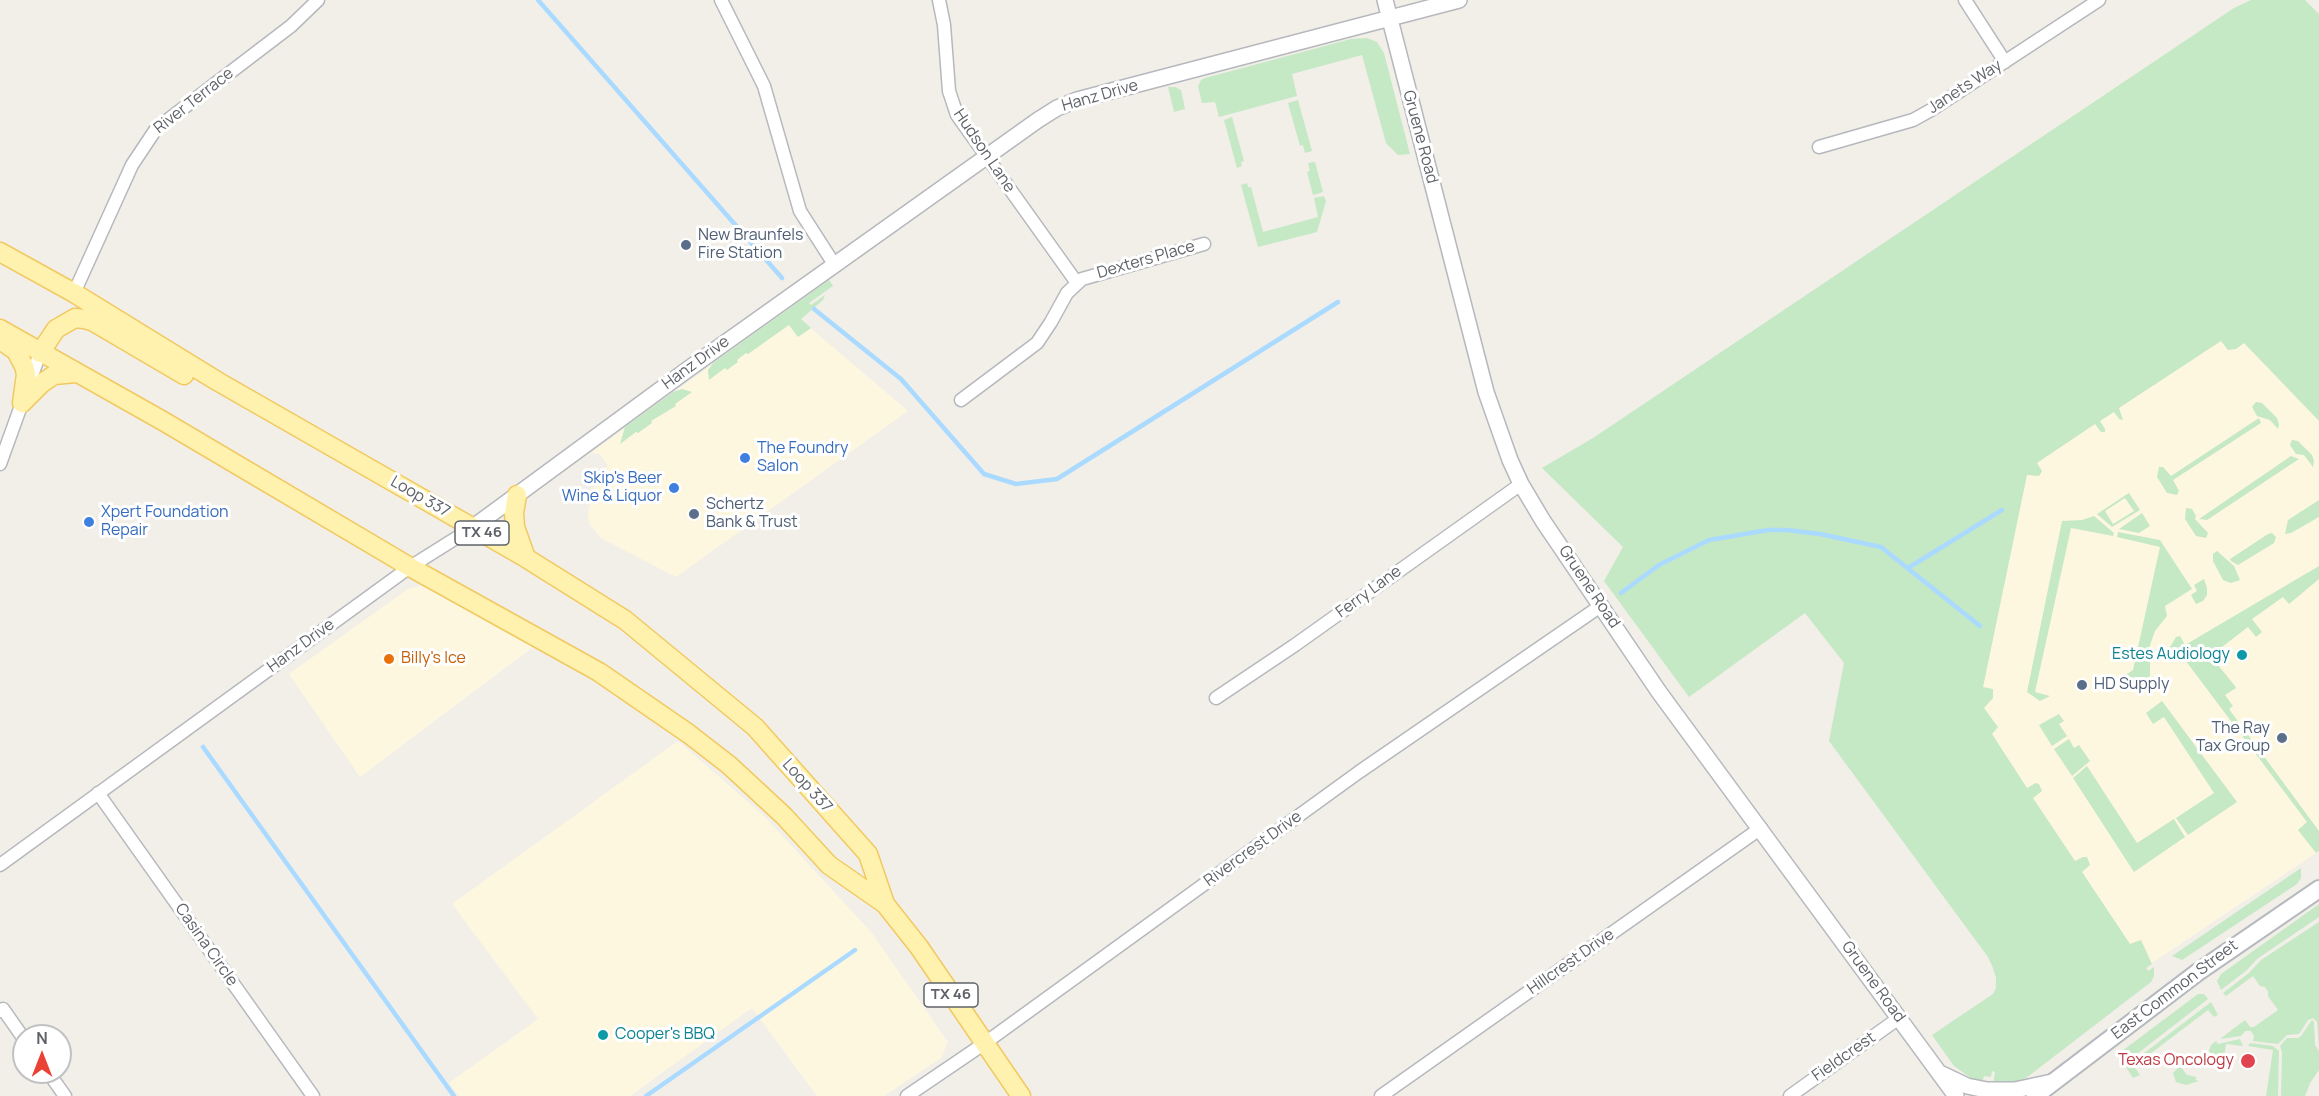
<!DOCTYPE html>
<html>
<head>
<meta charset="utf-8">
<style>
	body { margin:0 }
	#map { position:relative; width:2319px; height:1096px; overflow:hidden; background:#f1efe8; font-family:Manrope,sans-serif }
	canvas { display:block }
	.north { position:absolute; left:12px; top:1024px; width:60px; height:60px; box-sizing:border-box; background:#fff; border:2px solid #bfc1c3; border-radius:50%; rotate:0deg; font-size:16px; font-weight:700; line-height:24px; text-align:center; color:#5f6368 }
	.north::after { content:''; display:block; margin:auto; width:21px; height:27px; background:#ea4335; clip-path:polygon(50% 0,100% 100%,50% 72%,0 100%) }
</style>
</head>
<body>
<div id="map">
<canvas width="2319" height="1096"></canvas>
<div class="north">N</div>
</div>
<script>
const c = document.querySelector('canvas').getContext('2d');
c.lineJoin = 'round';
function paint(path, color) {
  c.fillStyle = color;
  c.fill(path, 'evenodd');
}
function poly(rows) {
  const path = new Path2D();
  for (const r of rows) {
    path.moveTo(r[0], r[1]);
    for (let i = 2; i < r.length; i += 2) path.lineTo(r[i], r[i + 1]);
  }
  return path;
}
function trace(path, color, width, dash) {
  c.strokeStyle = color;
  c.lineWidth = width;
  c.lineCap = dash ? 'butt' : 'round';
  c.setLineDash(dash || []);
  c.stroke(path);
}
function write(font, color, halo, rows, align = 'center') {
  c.font = font + ' Manrope,sans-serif';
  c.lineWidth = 6;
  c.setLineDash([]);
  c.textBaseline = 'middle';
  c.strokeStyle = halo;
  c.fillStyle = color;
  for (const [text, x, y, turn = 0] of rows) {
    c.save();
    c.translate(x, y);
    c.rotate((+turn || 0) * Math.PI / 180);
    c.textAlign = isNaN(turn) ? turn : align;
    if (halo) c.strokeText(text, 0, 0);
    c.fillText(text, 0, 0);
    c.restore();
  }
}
paint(poly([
	[788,309,908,411,676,577,601,538,590,525,588,514,595,480,608,465,600,454,592,453,584,458],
	[2235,323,2319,410,2319,851,2140,971,1976,721,2030,459],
	[424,585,533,647,360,777,289,674,408,589],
	[678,741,764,816,871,932,948,1042,941,1058,884,1096,817,1096,752,1008,630,1096,459,1096,449,1083,538,1019,452,904]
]), '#fef7e0');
paint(poly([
	[2251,0,2305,0,2319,14,2319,421,2244,343,2236,349,2228,350,2221,341,2119,408,2123,420,2119,419,2114,412,2100,421,2105,429,2105,432,2101,432,2095,424,2037,463,2042,471,2039,476,2027,475,1983,687,1993,689,1993,698,1984,708,1998,727,1992,734,2027,788,2036,783,2039,784,2042,791,2033,798,2075,861,2083,857,2087,857,2090,865,2082,872,2130,944,2141,940,2152,964,2146,968,2148,971,2154,967,2154,976,2151,982,2026,1078,2017,1083,1993,1085,1995,1072,1992,1071,1991,1077,1984,1076,1982,1083,1971,1078,1954,1066,1932,1035,1993,994,1996,988,1996,978,1993,968,1988,957,1829,741,1844,663,1805,613,1689,697,1604,581,1623,547,1542,468,1593,438,2234,8],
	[1367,38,1377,42,1384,53,1410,154,1398,155,1386,143,1362,55,1292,74,1297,96,1219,117,1215,102,1202,103,1198,86,1201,80,1205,78,1351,39],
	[1168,87,1175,87,1181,90,1185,109,1174,112],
	[1298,100,1312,151,1305,153,1303,145,1300,146,1288,103],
	[1232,117,1244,161,1241,162,1242,166,1237,168,1224,120],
	[1315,162,1323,192,1313,195,1307,172,1310,171,1308,163],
	[1247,183,1248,187,1251,187,1263,232,1318,217,1314,198,1324,196,1326,201,1317,232,1258,247,1241,185],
	[829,280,833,286,809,303,811,305,825,295,823,300,801,319,811,328,798,337,789,325,748,354,746,353,737,360,738,362,727,370,725,368,709,380,708,370,713,363],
	[682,389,692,392,675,404,676,406,651,421,652,423,638,433,636,432,620,444,625,427,673,392],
	[2256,402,2262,403,2277,418,2279,424,2278,429,2270,420,2257,416,2252,407],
	[2259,418,2261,423,2173,480,2179,491,2177,495,2167,493,2157,477,2159,467,2163,467,2171,476],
	[2292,440,2298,441,2312,455,2314,461,2313,467,2304,455,2296,454,2290,445],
	[2291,456,2299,459,2207,520,2199,519],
	[2129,493,2140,510,2112,527,2097,514],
	[2125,498,2134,511,2113,524,2105,511],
	[2319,500,2319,517,2291,533,2285,534,2288,520],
	[2186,508,2192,509,2196,516,2195,519,2208,533,2206,538,2196,536,2185,519],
	[2142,513,2150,526,2139,533,2119,529],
	[2094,516,2114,533,2113,536,2071,528,2035,692,2050,696,2040,701,2027,692,2062,521,2082,520],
	[2118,532,2160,540,2192,589,2165,606,2167,616,2155,631,2150,645,2150,676,2140,686,2137,683,2130,688,2123,677,2133,670,2160,547,2117,537],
	[2272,533,2276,537,2274,543,2238,565,2231,561,2230,559,2268,534],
	[2217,551,2234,566,2240,580,2231,583,2223,580,2213,561,2213,554],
	[2319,566,2319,579,2289,604,2283,597,2252,619,2262,632,2256,637,2248,627,2214,653,2217,656,2213,659,2235,686,2236,688,2225,695,2233,706,2229,709,2319,831,2319,851,2316,853,2298,830,2307,822,2182,656,2173,662,2169,653,2170,647,2176,637,2180,636,2185,645],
	[2204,579,2207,588,2207,595,2203,601,2196,604,2191,595,2197,591,2194,585],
	[2162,701,2237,802,2188,835,2176,818,2214,793,2164,717,2153,724,2146,713],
	[2059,714,2064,721,2059,724,2067,736,2052,746,2039,725],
	[2069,739,2074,748,2079,745,2090,761,2072,776,2054,749],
	[2087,766,2137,843,2174,819,2185,837,2134,872,2073,778],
	[2301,868,2301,878,2297,884,2182,960,2172,956],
	[2319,904,2319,917,2257,959,2247,970,2221,990,2217,981,2221,974],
	[2319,922,2319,1047,2317,1022,2313,1018,2308,1020,2299,1034,2287,1035,2278,1044,2253,1041,2254,1036,2251,1031,2245,1031,2241,1036,2220,1039,2245,1020,2250,1027,2254,1027,2278,1010,2268,996,2268,992,2265,987,2260,986,2253,976,2226,996,2223,993,2249,973,2261,960],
	[2198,994,2204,994,2208,999,2124,1064,2120,1059,2122,1051],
	[2211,1002,2218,1015,2214,1017,2208,1010,2134,1066,2140,1075,2133,1078,2126,1067],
	[2312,1020,2314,1022,2315,1045,2319,1051,2319,1070,2310,1083,2305,1096,2281,1096,2282,1052,2280,1046,2287,1038,2298,1038,2301,1036],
	[2240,1039,2243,1046,2226,1044,2222,1072,2216,1071,2214,1058,2209,1051,2211,1045,2216,1041,2218,1044],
	[2250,1043,2273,1046,2279,1051,2278,1096,2266,1096,2273,1050,2248,1046],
	[2180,1066,2187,1075,2196,1077,2196,1080,2199,1081,2186,1085,2176,1082,2173,1073]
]), '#c5e8c5');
trace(poly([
	[538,0,782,278],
	[814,309,901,379,984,474,1016,484,1057,479,1338,302],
	[1908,568,2002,510],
	[1621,593,1659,565,1709,540,1768,530,1787,530,1820,534,1881,547,1980,626],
	[203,747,454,1096],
	[646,1096,855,950]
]), '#aadaff', 4.5);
const minor = poly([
	[721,0,764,86,800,211,834,264],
	[939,0,944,25,949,91,957,115,1077,283],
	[1965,0,2005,62],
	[1819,147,1913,120,1931,110,2099,0],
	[74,293,132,165,156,129,291,26,318,0],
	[961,400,1037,343,1051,322,1067,293,1082,279,1204,244],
	[0,464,40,353],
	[1216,698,1295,645,1521,484],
	[98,793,313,1096],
	[0,865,410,567,472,528],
	[0,1011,3,1009,24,1039],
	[48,1072,65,1096],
	[907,1096,985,1043,1359,772,1602,605],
	[1381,1096,1761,828],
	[1790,1096,1899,1018]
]);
const tertiary = poly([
	[1385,0,1486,392,1510,460,1521,484,1543,521,1659,692,1956,1096],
	[472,528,687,370,1038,120,1057,108,1077,100,1459,0],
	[1942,1074,1967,1086,1987,1090,2015,1090,2052,1082]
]);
const secondary = poly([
	[2035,1096,2198,972,2319,889]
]);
const primary = poly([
	[0,252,74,293,217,381,526,558,625,620,755,727,868,854,885,904],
	[0,329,163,421,410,567,599,672,689,734,729,765,784,816,829,865,885,904,919,947,1021,1096],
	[2,341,16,351,24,366,26,374,22,403],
	[40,353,56,329,75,318,84,319,92,321,184,375],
	[22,403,42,383,54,375,76,373],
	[517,495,514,513,515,527,526,558]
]);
trace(minor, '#b5b8bc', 15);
trace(tertiary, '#b5b8bc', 18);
trace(secondary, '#b6babf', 20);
trace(primary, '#f2c960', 21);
trace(minor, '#fff', 12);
trace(tertiary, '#fff', 15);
trace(secondary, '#fff', 16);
trace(primary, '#fff2af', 18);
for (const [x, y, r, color] of [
	[686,245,6,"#5c6f8a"],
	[745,458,6,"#3f7fe0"],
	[674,488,6,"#3f7fe0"],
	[694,514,6,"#5c6f8a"],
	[89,522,6,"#3f7fe0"],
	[2242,655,6,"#0f9aa8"],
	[389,659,6,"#e8710a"],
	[2082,685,6,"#5c6f8a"],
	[2282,738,6,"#5c6f8a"],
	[603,1035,6,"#0f9aa8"],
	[2248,1061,8,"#e0444e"]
]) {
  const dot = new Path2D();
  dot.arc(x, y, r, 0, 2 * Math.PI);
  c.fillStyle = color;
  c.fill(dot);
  trace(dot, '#fff', 2);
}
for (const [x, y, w] of [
	[482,533,54],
	[951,995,54]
]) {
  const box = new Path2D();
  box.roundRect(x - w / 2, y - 12, w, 24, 4.5);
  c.fillStyle = '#fff';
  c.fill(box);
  trace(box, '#5f6368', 1.5);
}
write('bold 15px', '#5f6368', null, [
	["TX 46",482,533],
	["TX 46",951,995]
]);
write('16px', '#5f6368', '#fff', [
	["Janets Way",1965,87,-33],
	["Hanz Drive",1100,96,-16],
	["River Terrace",194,101,-38],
	["Gruene Road",1420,137,75],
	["Hudson Lane",984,151,56],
	["Dexters Place",1146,260,-16],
	["Hanz Drive",696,363,-36],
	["Loop 337",420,497,30],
	["Gruene Road",1589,587,56],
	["Ferry Lane",1369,592,-36],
	["Hanz Drive",301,646,-36],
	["Loop 337",807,786,48],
	["Rivercrest Drive",1253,849,-36],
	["Casina Circle",206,945,55],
	["Hillcrest Drive",1571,962,-35],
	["Gruene Road",1873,982,54],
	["East Common Street",2175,990,-37],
	["Fieldcrest",1844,1057,-35]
]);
write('16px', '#4e5e75', '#fff', [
	["New Braunfels",698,236],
	["Fire Station",698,254],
	["Schertz",706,505],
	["Bank & Trust",706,523],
	["HD Supply",2094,685],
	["The Ray",2270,729,"right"],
	["Tax Group",2270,747,"right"]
], 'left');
write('16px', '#366cbe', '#fff', [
	["The Foundry",757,449],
	["Salon",757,467],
	["Skip's Beer",662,479,"right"],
	["Wine & Liquor",662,497,"right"],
	["Xpert Foundation",101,513],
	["Repair",101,531]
], 'left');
write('16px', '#0d838f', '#fff', [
	["Estes Audiology",2230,655],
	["Cooper's BBQ",615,1035,"left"]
], 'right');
write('16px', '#c56008', '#fff', [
	["Billy's Ice",401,659]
], 'left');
write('16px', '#be3a42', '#fff', [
	["Texas Oncology",2234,1061]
], 'right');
</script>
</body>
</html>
